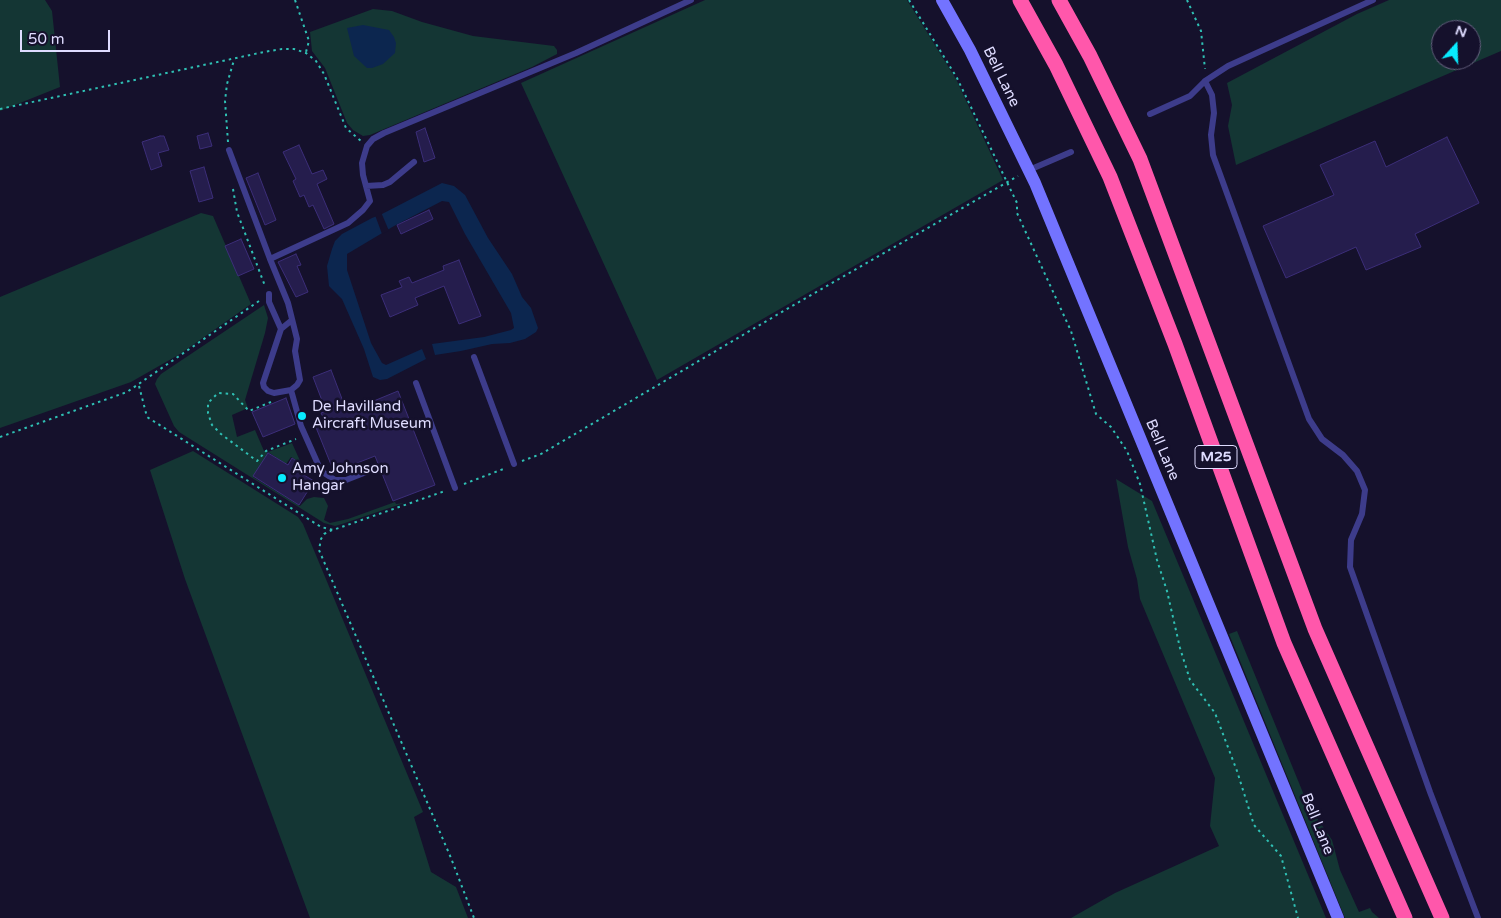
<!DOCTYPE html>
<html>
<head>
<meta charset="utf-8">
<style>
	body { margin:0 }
	#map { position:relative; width:1501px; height:918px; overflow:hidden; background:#15112c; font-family:"Varela Round",sans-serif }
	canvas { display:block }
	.north { position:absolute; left:1431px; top:20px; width:50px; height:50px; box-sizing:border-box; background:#15112c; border:1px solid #666280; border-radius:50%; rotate:20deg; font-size:14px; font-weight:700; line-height:20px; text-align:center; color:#dfdcff }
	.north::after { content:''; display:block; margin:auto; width:18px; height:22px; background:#08ebff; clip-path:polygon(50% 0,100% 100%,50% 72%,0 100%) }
	.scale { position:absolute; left:20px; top:30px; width:90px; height:22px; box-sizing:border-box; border:2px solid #dfdcff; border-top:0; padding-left:6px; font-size:15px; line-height:18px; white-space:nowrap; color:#dfdcff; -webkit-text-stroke:4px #15112c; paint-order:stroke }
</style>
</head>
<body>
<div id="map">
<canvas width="1501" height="918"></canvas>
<div class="north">N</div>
<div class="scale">50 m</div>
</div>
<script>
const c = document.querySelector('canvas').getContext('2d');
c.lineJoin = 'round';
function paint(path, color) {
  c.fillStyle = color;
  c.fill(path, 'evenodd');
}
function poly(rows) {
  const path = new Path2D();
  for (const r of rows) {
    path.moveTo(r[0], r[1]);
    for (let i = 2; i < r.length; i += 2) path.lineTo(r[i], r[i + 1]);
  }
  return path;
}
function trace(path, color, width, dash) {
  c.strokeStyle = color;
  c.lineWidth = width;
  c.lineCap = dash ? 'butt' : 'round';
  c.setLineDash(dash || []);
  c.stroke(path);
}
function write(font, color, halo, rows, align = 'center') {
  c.font = font + ' "Varela Round",sans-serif';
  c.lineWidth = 5;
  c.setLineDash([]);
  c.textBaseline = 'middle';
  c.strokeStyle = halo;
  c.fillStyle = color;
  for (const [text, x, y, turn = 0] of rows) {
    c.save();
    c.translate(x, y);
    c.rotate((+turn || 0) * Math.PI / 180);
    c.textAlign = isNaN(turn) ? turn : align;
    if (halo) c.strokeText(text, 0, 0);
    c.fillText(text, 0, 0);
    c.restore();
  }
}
paint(poly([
	[0,0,45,0,52,11,60,87,0,111],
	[705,0,907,0,956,79,1003,180,657,380,521,83],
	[1389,0,1501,0,1501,51,1236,165,1228,126,1232,105,1227,83,1357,14],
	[1441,30,1471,30,1471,60,1441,60],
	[373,9,392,11,422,22,473,36,554,46,557,50,557,54,532,67,370,135,363,136,353,130,347,123,325,68,312,51,310,32],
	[201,213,213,216,251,304,180,354,131,382,0,428,0,297],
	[264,305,268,318,265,333,245,400,248,408,232,415,237,437,255,430,264,451,268,453,253,477,300,506,307,499,314,497,324,498,328,506,324,520,330,523,348,519,395,502,396,504,404,503,342,524,335,526,324,523,179,432,174,426,155,384,157,379,161,374],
	[292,443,301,463,291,457,286,464,268,452],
	[193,451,298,517,303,524,423,812,414,817,431,872,456,887,468,918,310,918,185,579,150,470],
	[1116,479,1152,501,1326,918,1071,918,1115,893,1219,846,1210,826,1215,778,1140,599,1137,579,1128,547],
	[1237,631,1308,805,1332,840,1340,870,1359,912,1370,908,1372,912,1379,918,1345,918,1229,634]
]), '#143634');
paint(poly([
	[363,25,389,30,394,37,396,43,395,53,383,64,372,68,367,68,354,56,347,28],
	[442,183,454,186,465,195,488,238,512,274,522,297,531,308,538,328,536,332,525,339,510,343,492,344,461,351,435,355,432,344,484,337,511,330,514,328,511,313,465,234,449,202,442,201,394,226,347,254,347,270,371,343,382,363,386,365,422,349,426,359,387,379,380,380,373,377,364,349,342,299,329,286,327,266,332,249,335,241,342,234,372,218,382,214]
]), '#0c264f');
paint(poly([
	[381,212,389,231,382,234,375,215]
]), '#15112c');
const building = poly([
	[425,128,435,158,424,162,416,132,425,128],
	[208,133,212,146,200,149,197,136,208,133],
	[160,136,164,136,169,150,158,153,162,166,151,170,142,142,160,136],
	[1447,137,1479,203,1415,234,1421,247,1366,270,1356,247,1286,278,1263,226,1334,195,1320,165,1375,141,1386,167,1447,137],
	[299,145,312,174,323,170,327,179,317,184,334,224,324,229,313,205,309,207,304,195,300,197,293,181,296,179,283,152,299,145],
	[204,167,213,198,199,202,190,171,204,167],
	[258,173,276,220,265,225,246,178,258,173],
	[429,210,433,219,401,234,397,225,429,210],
	[241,239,254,269,238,276,225,246,241,239],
	[296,254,301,265,297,266,308,292,296,297,278,262,296,254],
	[459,260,481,316,459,324,444,286,415,298,418,305,390,317,381,295,402,287,399,281,409,277,412,283,444,270,443,266,459,260],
	[331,370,347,412,398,391,435,485,393,501,375,456,334,472,315,425,325,421,321,413,326,411,313,377,331,370],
	[286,398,295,424,263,437,252,412,286,398],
	[268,453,288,465,292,458,301,464,297,471,314,481,299,505,253,476,268,453]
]);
paint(building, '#251d4d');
trace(building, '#3c2e79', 1);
trace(poly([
	[295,0,309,41,306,52],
	[909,0,957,78,1017,203,1017,213,1071,331,1096,414,1111,427,1127,451,1140,484,1157,560,1167,591,1180,648,1190,680,1215,713,1237,771,1254,825,1281,856,1298,918],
	[1187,0,1201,31,1205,69],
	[0,109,264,52,282,49,294,49,306,53,316,61,324,74,346,128,361,141],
	[228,142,225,101,227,84,234,60],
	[233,189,237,212,265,286],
	[139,386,147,417,321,527,333,530,445,491],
	[271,402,249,411,233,394,218,393,208,403,208,413,212,425,221,434,257,461,266,451,296,439],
	[0,437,127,392,259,301],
	[522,461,541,454,792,306,1018,176],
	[464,484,506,468],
	[332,530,324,534,321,539,319,550,451,858,474,918]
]), '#2fc0b4', 2, [2.5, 4]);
trace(poly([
	[1205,81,1212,95,1214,113,1211,135,1213,155,1309,419,1322,439,1343,455,1357,471,1365,490,1362,514,1351,540,1350,567,1430,792,1478,918],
	[1150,114,1190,96,1205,81,1228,66,1373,0],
	[229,150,270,259],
	[1029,170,1071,152],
	[366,186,383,185,390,182,414,162],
	[269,294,269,302,281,329],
	[292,320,281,329,263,383,264,387,268,391,274,393,291,390,297,385,300,380,295,351,297,339,288,303,270,259,348,223,363,210,370,201,363,175,362,163,367,146,373,139,384,133,576,53,691,0],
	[474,357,514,464],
	[416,383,455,488],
	[291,390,301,426,321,471,335,480,346,480,374,469]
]), '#3d3c8b', 6);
trace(poly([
	[942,0,970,50,1035,183,1338,918]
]), '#7373ff', 12);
trace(poly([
	[1020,0,1056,65,1110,177,1175,344,1284,643,1405,918],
	[1059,0,1090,56,1140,159,1315,629,1442,918]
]), '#ff57ab', 15);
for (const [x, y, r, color] of [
	[302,416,5,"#08ebff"],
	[282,478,5,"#08ebff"]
]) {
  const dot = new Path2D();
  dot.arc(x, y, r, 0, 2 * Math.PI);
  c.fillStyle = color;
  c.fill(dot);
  trace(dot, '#15112c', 2);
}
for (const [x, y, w] of [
	[1216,457,42]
]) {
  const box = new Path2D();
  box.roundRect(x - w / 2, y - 11.5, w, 23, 4);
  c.fillStyle = '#15112c';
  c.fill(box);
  trace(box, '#dfdcff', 1);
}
write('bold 14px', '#dfdcff', null, [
	["M25",1216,457]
]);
write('15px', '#dfdcff', '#15112c', [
	["Bell Lane",1001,77,64],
	["Bell Lane",1162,450,67],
	["Bell Lane",1317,824,68]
]);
write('15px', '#dfdcff', '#15112c', [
	["De Havilland",312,407],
	["Aircraft Museum",312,424],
	["Amy Johnson",292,469],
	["Hangar",292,486]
], 'left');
</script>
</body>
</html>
